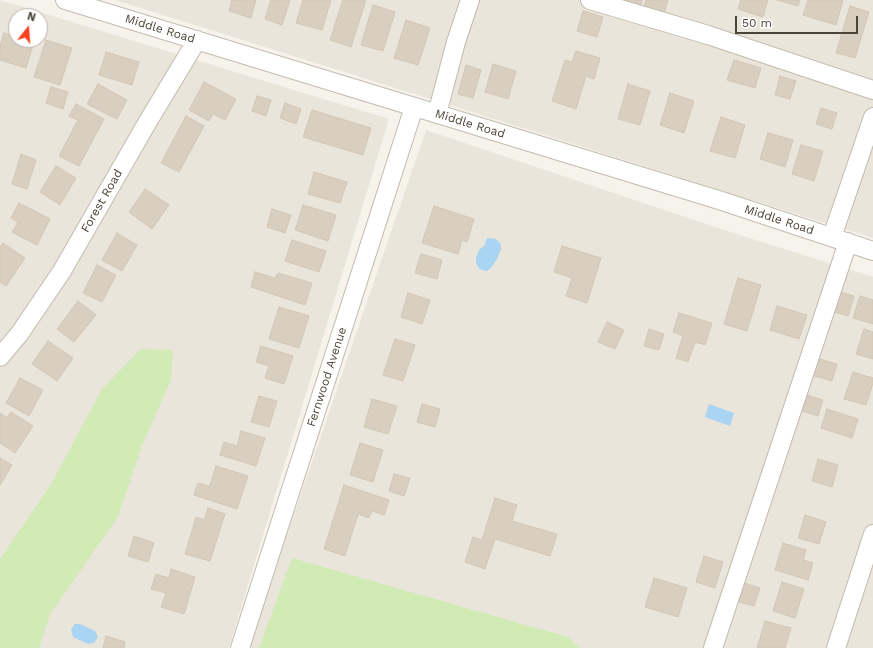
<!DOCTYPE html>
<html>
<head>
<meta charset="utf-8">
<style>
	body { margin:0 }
	#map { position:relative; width:873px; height:648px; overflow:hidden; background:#f6f3ec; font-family:"Work Sans",sans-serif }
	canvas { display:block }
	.north { position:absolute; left:8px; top:8px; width:40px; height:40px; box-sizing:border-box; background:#fff; border:1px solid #b7b4b0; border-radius:50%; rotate:17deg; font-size:11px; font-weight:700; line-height:16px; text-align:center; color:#4b4439 }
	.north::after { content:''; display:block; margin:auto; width:14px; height:18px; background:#fc3f1d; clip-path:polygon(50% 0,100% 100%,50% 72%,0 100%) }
	.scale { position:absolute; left:735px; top:16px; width:123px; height:18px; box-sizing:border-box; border:2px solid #4b4439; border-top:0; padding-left:5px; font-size:12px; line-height:14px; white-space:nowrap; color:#4b4439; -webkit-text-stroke:3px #fff; paint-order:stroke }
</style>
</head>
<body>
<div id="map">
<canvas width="873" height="648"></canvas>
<div class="north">N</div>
<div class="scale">50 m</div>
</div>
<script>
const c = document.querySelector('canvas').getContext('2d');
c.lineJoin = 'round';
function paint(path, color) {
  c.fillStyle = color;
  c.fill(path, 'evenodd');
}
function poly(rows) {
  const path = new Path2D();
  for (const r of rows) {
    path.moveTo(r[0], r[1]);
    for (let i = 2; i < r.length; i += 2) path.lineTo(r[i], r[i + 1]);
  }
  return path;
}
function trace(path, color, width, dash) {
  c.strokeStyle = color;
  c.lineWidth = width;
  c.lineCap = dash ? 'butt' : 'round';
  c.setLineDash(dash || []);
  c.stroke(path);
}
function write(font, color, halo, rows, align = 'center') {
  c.font = font + ' "Work Sans",sans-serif';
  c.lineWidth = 4;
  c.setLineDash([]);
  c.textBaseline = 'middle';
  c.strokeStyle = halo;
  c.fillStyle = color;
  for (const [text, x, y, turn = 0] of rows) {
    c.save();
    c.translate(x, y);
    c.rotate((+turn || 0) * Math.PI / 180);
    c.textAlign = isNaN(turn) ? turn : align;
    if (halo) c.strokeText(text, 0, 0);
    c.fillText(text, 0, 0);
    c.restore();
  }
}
paint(poly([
	[0,0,389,119,229,648,0,648],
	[16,16,40,16,40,40,16,40],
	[115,0,873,0,873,238],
	[426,130,727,231,873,277,873,648,248,648]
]), '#eae5da');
paint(poly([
	[141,349,173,350,171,380,143,443,118,517,50,614,39,648,0,648,0,559,51,484,102,389],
	[292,558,568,637,579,648,259,648]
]), '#d2eab5');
paint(poly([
	[487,238,496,239,501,244,501,249,497,259,491,268,487,271,482,270,479,268,476,263,476,258,479,250,484,246],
	[709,404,734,413,730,426,705,417],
	[75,624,80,624,95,631,98,637,94,643,88,644,73,637,71,629]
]), '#a9d4f2');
const building = poly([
	[232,0,256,0,251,18,229,11,232,0],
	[271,0,290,0,282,25,265,19,271,0],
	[303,0,331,0,322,30,296,23,303,0],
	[343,0,366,0,351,47,330,40,343,0],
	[623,0,642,0,639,11,622,5,623,0],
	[646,0,668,0,663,17,643,11,646,0],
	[741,0,768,0,763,17,738,9,741,0],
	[777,0,800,0,798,6,777,0],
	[808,0,843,0,836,25,803,15,808,0],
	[373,5,395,12,383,51,361,45,373,5],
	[850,6,869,12,855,58,836,53,850,6],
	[583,11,603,17,597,37,577,31,583,11],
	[406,20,430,28,418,65,394,58,406,20],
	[4,33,16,37,16,40,26,40,34,42,26,68,0,60,0,46,4,33],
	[46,40,72,48,60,85,34,77,46,40],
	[576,51,600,58,594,79,586,76,576,109,552,101,565,60,572,62,576,51],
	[106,52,139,62,132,85,99,75,106,52],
	[734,60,761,68,755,88,727,80,734,60],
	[493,64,516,71,508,99,485,92,493,64],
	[466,65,481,70,473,98,458,94,466,65],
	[780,76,796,81,790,99,775,95,780,76],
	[204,82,236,99,225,120,213,114,209,121,189,110,204,82],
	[98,84,127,100,117,119,87,104,98,84],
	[628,84,650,91,640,125,618,119,628,84],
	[51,87,68,92,63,109,46,103,51,87],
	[670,93,694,101,684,133,660,125,670,93],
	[257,96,271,100,266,116,252,111,257,96],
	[285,103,301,109,296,124,280,118,285,103],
	[76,104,104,119,79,166,59,156,78,120,69,116,76,104],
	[821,108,837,113,832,129,816,124,821,108],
	[312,110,371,128,363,155,303,137,312,110],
	[186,116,204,126,179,172,161,163,186,116],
	[721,117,745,125,735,158,710,151,721,117],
	[768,133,793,140,785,167,760,159,768,133],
	[801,145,823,151,814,181,792,174,801,145],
	[21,154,36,160,27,189,12,184,21,154],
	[56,166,76,178,60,205,40,192,56,166],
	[314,172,347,182,340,203,308,194,314,172],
	[145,189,169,205,152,229,129,212,145,189],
	[19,203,50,219,37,245,12,232,18,222,11,218,19,203],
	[303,205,336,215,328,241,295,230,303,205],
	[434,206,474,219,467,242,462,240,458,254,422,243,434,206],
	[272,209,291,215,285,233,267,227,272,209],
	[117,233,137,245,122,271,102,260,117,233],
	[292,240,326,251,319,272,285,261,292,240],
	[3,243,25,258,6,286,0,282,0,247,3,243],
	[562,246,601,258,587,303,566,296,572,278,554,272,562,246],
	[421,254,442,260,437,279,415,273,421,254],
	[97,265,116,275,102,302,83,293,97,265],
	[255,272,275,278,278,273,312,283,305,305,251,287,255,272],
	[738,278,761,285,747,331,724,324,738,278],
	[840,292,854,296,848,316,834,312,840,292],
	[408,293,430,300,422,324,401,317,408,293],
	[860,296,873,300,873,324,853,318,860,296],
	[78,301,96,315,74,342,57,329,78,301],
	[777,306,807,315,799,339,770,330,777,306],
	[279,307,309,316,299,348,269,339,279,307],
	[679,313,712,323,705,345,695,342,688,362,676,358,683,336,673,332,679,313],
	[607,322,624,330,615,349,598,342,607,322],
	[649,329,664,334,659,350,644,346,649,329],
	[864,329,873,332,873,359,856,354,864,329],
	[395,339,415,345,403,381,383,375,395,339],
	[48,341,73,358,57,381,32,364,48,341],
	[261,346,293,356,284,384,265,378,269,366,256,362,261,346],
	[816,358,837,364,832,381,811,375,816,358],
	[853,372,873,378,873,383,866,405,844,399,853,372],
	[20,378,43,390,29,416,6,403,20,378],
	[807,395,823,400,818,416,802,411,807,395],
	[259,396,277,401,269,427,251,422,259,396],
	[372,399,397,406,388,434,364,427,372,399],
	[422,404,440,409,435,427,417,422,422,404],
	[827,409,858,419,852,438,821,428,827,409],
	[11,412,33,426,15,453,0,443,0,413,7,418,11,412],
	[241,431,265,438,256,466,220,455,224,442,237,446,241,431],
	[360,443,383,450,373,482,350,475,360,443],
	[0,458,12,465,0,485,0,458],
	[818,459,838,465,832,487,812,481,818,459],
	[216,466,248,476,237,509,194,495,198,483,210,486,216,466],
	[394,474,410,478,404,496,389,491,394,474],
	[344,485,389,500,384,515,372,511,369,518,358,514,345,556,324,549,344,485],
	[495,498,517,505,512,521,557,534,550,556,495,539,485,569,465,562,473,537,482,540,495,498],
	[208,508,225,514,210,561,185,554,196,517,204,520,208,508],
	[805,515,826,522,819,544,798,538,805,515],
	[134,536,154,543,148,562,128,556,134,536],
	[783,543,806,550,803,560,813,563,808,580,775,570,783,543],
	[704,556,723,562,715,588,696,582,704,556],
	[171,569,195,577,184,614,161,607,166,593,151,589,156,574,169,578,171,569],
	[654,578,687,588,678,617,645,607,654,578],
	[741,582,760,588,754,606,736,601,741,582],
	[782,582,804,589,795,618,773,611,782,582],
	[765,621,791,628,785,648,757,648,765,621],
	[106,636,125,642,124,648,103,648,106,636]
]);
paint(building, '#d8cfc1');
trace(building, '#d3c7b4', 1);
const minor = poly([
	[65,0,722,201,873,251],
	[590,0,708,35,873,90],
	[437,114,456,42,470,0],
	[832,237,873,117],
	[0,357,20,333,62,271,147,123,197,40],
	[240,648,414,107],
	[713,648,848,242],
	[836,648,873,534]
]);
trace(minor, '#c2bbae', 20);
trace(minor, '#fff', 18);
write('12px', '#4b4439', '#fff', [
	["Middle Road",160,29,17],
	["Middle Road",470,124,17],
	["Forest Road",102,201,-60],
	["Middle Road",779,220,18],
	["Fernwood Avenue",327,377,-72]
]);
</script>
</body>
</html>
